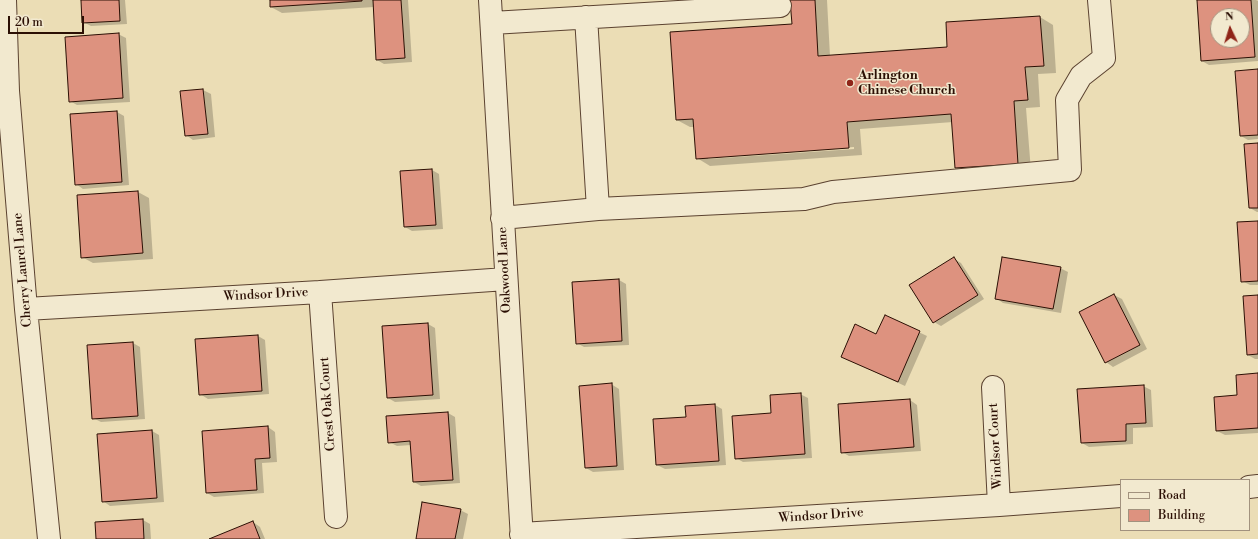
<!DOCTYPE html>
<html>
<head>
<meta charset="utf-8">
<style>
	body { margin:0 }
	#map { position:relative; width:1258px; height:539px; overflow:hidden; background:#ebddb5; font-family:"Libre Bodoni",serif }
	canvas { display:block }
	.legend { position:absolute; left:1120px; top:479px; width:130px; height:52px; box-sizing:border-box; background:#f2e9cf; border:1px solid #a2927e; margin:0; padding:5px 7px; list-style:none; font-size:12px; color:#2b0f04 }
	.legend li { display:flex; align-items:center; gap:8px; height:20px }
	.legend b { width:20px; border:1px solid #a2927e }
	.north { position:absolute; left:1210px; top:8px; width:40px; height:40px; box-sizing:border-box; background:#f2e9cf; border:1px solid #a2927e; border-radius:50%; rotate:356deg; font-size:11px; font-weight:700; line-height:16px; text-align:center; color:#2b0f04 }
	.north::after { content:''; display:block; margin:auto; width:14px; height:18px; background:#8f2418; clip-path:polygon(50% 0,100% 100%,50% 72%,0 100%) }
	.scale { position:absolute; left:8px; top:16px; width:76px; height:18px; box-sizing:border-box; border:2px solid #2b0f04; border-top:0; padding-left:5px; font-size:12px; line-height:14px; white-space:nowrap; color:#2b0f04; -webkit-text-stroke:3px #f2e9cf; paint-order:stroke }
</style>
</head>
<body>
<div id="map">
<canvas width="1258" height="539"></canvas>
<ul class="legend">
<li><b style="height:5px;background:#f2e9cf"></b>Road</li>
<li><b style="height:11px;background:#dd927f"></b>Building</li>
</ul>
<div class="north">N</div>
<div class="scale">20 m</div>
</div>
<script>
const c = document.querySelector('canvas').getContext('2d');
c.lineJoin = 'round';
function paint(path, color) {
  c.fillStyle = color;
  c.fill(path, 'evenodd');
}
function poly(rows) {
  const path = new Path2D();
  for (const r of rows) {
    path.moveTo(r[0], r[1]);
    for (let i = 2; i < r.length; i += 2) path.lineTo(r[i], r[i + 1]);
  }
  return path;
}
function trace(path, color, width, dash) {
  c.strokeStyle = color;
  c.lineWidth = width;
  c.lineCap = dash ? 'butt' : 'round';
  c.setLineDash(dash || []);
  c.stroke(path);
}
function write(font, color, halo, rows, align = 'center') {
  c.font = font + ' "Libre Bodoni",serif';
  c.lineWidth = 3;
  c.setLineDash([]);
  c.textBaseline = 'middle';
  c.strokeStyle = halo;
  c.fillStyle = color;
  for (const [text, x, y, turn = 0] of rows) {
    c.save();
    c.translate(x, y);
    c.rotate((+turn || 0) * Math.PI / 180);
    c.textAlign = isNaN(turn) ? turn : align;
    if (halo) c.strokeText(text, 0, 0);
    c.fillText(text, 0, 0);
    c.restore();
  }
}
paint(poly([
	[82,0,125,0,127,24,91,26,83,22],
	[271,0,408,0,412,62,384,64,377,60,374,7,282,13,271,7],
	[791,0,827,0,830,56,949,48,1040,17,1053,25,1056,73,1038,74,1040,107,1026,108,1031,171,969,175,956,168,953,122,860,129,862,155,710,166,697,158,695,127,690,127,677,120,793,25],
	[854,147,854,149,708,159,708,157],
	[1208,0,1256,0,1258,1,1258,61,1209,65,1202,61],
	[1218,16,1242,16,1242,40,1218,40],
	[118,34,126,38,130,102,77,105,70,101],
	[1258,70,1258,139,1248,140,1241,136],
	[203,90,211,94,215,137,193,140,186,135,181,92],
	[117,112,124,116,129,185,83,189,76,184,71,115],
	[1258,144,1258,212,1257,212,1250,208],
	[432,170,439,174,443,229,412,231,405,227],
	[138,192,149,198,153,259,93,263,82,257],
	[1258,222,1258,285,1250,285,1242,281],
	[954,259,961,263,984,299,941,326,934,322],
	[1060,268,1068,272,1061,313,1003,303,996,298],
	[619,280,626,284,629,345,584,347,577,343],
	[1114,295,1122,299,1147,349,1113,367,1106,362,1080,312],
	[1258,296,1258,359,1255,359,1248,355],
	[885,316,927,336,905,386,842,357,877,335],
	[428,324,435,328,440,399,395,402,388,398],
	[258,336,265,340,269,394,208,399,200,394],
	[133,343,140,347,145,419,101,422,93,418],
	[1258,374,1258,433,1225,435,1217,431,1238,396],
	[611,384,619,389,624,470,593,472,586,468],
	[1143,386,1151,390,1153,427,1133,428,1133,444,1089,447,1082,443],
	[800,394,808,398,812,458,743,462,736,458,773,414],
	[910,400,917,405,921,451,849,456,842,452],
	[715,405,722,409,726,465,665,469,657,465],
	[448,413,455,417,460,483,421,486,414,482,411,445,397,446,389,442],
	[268,427,275,432,277,462,262,463,264,493,214,497,207,493],
	[152,431,159,435,164,502,110,506,103,501],
	[460,510,468,514,463,539,417,539],
	[143,520,150,524,151,539,97,539],
	[253,522,260,527,265,539,212,539]
]), '#0003');
const building = poly([
	[81,0,119,0,120,21,82,23,81,0],
	[270,0,362,0,362,1,270,7,270,0],
	[373,0,401,0,405,58,376,60,373,0],
	[790,0,815,0,818,56,947,47,946,22,1040,16,1044,66,1025,67,1028,100,1014,101,1018,164,955,168,951,114,847,122,849,148,696,159,693,119,676,120,670,32,792,24,790,0],
	[1197,0,1251,0,1255,57,1201,61,1197,0],
	[1218,16,1242,16,1242,40,1218,40,1218,16],
	[119,33,123,98,69,102,65,37,119,33],
	[1258,69,1258,135,1240,136,1235,71,1258,69],
	[203,89,208,134,185,136,180,91,203,89],
	[117,111,122,182,75,185,70,114,117,111],
	[1258,143,1258,208,1249,208,1244,144,1258,143],
	[432,169,436,225,404,227,400,171,432,169],
	[138,191,143,253,81,258,77,195,138,191],
	[1258,221,1258,281,1241,282,1237,222,1258,221],
	[954,257,978,295,933,323,909,285,954,257],
	[1002,257,1061,267,1053,309,995,299,1002,257],
	[619,279,622,341,576,344,572,282,619,279],
	[1114,294,1140,345,1105,363,1079,312,1114,294],
	[1258,295,1258,354,1247,355,1243,296,1258,295],
	[885,315,920,331,898,382,841,357,855,324,876,334,885,315],
	[428,323,433,395,387,398,382,326,428,323],
	[258,335,262,391,199,395,195,339,258,335],
	[133,342,138,416,92,419,87,345,133,342],
	[1258,373,1258,428,1216,431,1214,397,1237,395,1236,375,1258,373],
	[612,383,617,466,585,468,579,386,612,383],
	[1144,385,1146,423,1126,424,1126,441,1081,443,1077,389,1144,385],
	[801,393,805,454,735,459,732,416,771,413,770,395,801,393],
	[910,399,914,447,841,453,838,404,910,399],
	[715,404,719,461,656,465,653,419,686,417,685,406,715,404],
	[448,412,453,480,413,482,410,441,388,443,386,416,448,412],
	[268,426,270,458,255,459,257,490,206,493,202,431,268,426],
	[152,430,157,498,102,502,97,434,152,430],
	[422,502,461,509,455,539,416,539,422,502],
	[143,519,144,539,96,539,95,522,143,519],
	[253,521,260,539,209,539,253,521]
]);
paint(building, '#dd927f');
trace(building, '#2b0f04', 1);
const minor = poly([
	[5,0,8,91,26,309,49,539],
	[490,0,522,539],
	[492,23,780,6],
	[598,209,804,199,833,192,1070,170,1067,100,1081,76,1104,58,1099,0],
	[502,218,598,209,586,17],
	[320,292,336,517],
	[26,309,320,292,506,279],
	[993,387,999,505],
	[1249,487,1258,486],
	[521,534,999,505,1121,496]
]);
trace(minor, '#5b4230', 24);
trace(minor, '#f2e9cf', 22);
for (const [x, y, r, color] of [
	[850,83,4,"#8f2418"]
]) {
  const dot = new Path2D();
  dot.arc(x, y, r, 0, 2 * Math.PI);
  c.fillStyle = color;
  c.fill(dot);
  trace(dot, '#f2e9cf', 1.5);
}
write('bold 13px', '#2b0f04', '#f2e9cf', [
	["Arlington",858,76],
	["Chinese Church",858,91]
], 'left');
write('13px', '#2b0f04', '#f2e9cf', [
	["Cherry Laurel Lane",23,270,-95],
	["Oakwood Lane",505,270,-93],
	["Windsor Drive",266,295,-3],
	["Crest Oak Court",328,404,-94],
	["Windsor Court",996,446,-93],
	["Windsor Drive",821,516,-4]
]);
</script>
</body>
</html>
